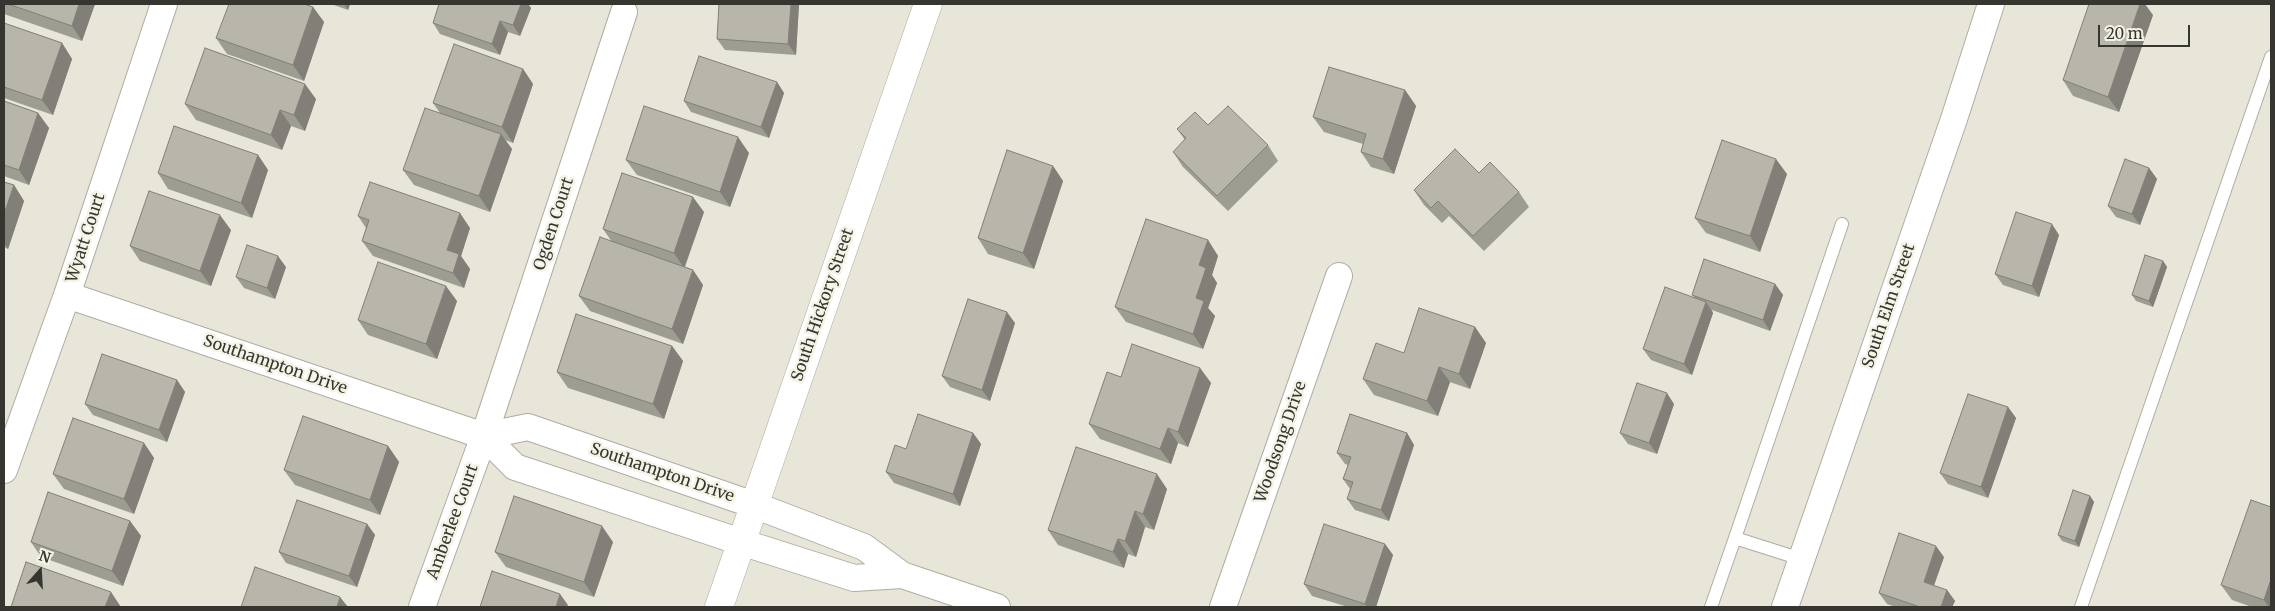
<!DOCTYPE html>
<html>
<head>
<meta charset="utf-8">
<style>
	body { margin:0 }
	#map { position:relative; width:2275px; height:611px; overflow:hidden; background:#e8e6d9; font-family:Merriweather,serif }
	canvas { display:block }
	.frame { position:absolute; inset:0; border:5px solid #363530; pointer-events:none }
	.north { position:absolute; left:15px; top:546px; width:50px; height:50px; -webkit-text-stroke:4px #f5f3e6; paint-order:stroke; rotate:19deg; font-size:14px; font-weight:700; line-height:20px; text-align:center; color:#363530 }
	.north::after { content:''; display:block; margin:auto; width:18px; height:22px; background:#363530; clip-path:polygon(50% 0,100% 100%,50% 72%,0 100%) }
	.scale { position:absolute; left:2098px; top:25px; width:92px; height:22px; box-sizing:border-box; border:2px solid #363530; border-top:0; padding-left:6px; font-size:15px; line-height:18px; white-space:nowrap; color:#363530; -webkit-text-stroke:4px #f5f3e6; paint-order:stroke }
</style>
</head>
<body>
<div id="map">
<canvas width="2275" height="611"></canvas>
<div class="frame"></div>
<div class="north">N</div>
<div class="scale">20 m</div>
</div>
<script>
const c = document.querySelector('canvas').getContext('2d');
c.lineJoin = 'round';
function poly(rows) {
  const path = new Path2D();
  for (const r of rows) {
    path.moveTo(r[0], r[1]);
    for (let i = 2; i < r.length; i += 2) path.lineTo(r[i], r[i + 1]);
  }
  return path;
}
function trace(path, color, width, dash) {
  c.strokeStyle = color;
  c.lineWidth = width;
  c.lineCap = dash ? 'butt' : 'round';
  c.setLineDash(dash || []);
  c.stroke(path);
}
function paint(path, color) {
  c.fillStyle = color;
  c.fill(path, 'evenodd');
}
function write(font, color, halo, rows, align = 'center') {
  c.font = font + ' Merriweather,serif';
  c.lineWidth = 5;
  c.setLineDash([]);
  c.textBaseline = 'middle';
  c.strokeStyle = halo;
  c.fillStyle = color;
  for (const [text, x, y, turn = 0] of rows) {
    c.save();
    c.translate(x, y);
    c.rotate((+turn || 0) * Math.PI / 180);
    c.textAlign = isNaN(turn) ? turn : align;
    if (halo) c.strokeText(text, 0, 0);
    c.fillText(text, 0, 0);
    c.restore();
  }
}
const service = poly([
	[1735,538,1842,224],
	[1711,607,1735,538,1801,559],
	[2081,607,2271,57]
]);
const minor = poly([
	[67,295,484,436],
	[528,427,754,505,864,547,902,575,854,578,741,542,515,467,484,436,528,427],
	[4,470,67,295,164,4],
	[902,575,997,607],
	[422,607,484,436,624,12],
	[1223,607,1339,276],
	[1785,607,1954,119,1991,4]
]);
const tertiary = poly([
	[719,607,928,4]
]);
trace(service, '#afada1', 14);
trace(minor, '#afada1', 28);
trace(tertiary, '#afada1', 29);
trace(service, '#fff', 12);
trace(minor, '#fff', 26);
trace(tertiary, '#fff', 28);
paint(poly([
	[4,4,95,4,82,41,4,14],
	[331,4,350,4,348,10],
	[439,4,528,4,531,8,520,36,508,32,500,55,440,34,433,23],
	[799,4,796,55,725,50,717,39],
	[313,7,324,22,304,81,227,54,216,38],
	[2153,15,2119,112,2073,96,2063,80],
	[4,23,62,43,72,59,53,115,4,98],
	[523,69,533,84,513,143,505,140,512,149,490,212,414,185,403,170,440,113,433,103],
	[777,82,784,93,769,138,691,112,684,101],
	[1405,90,1416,106,1394,174,1371,167,1361,152,1363,144,1324,132,1313,117],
	[316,99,305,131,291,126,282,150,196,120,185,104],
	[4,101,38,113,49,128,29,185,4,176],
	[1177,129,1268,145,1278,161,1228,211,1183,167,1173,152,1185,140],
	[749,153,730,207,637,175,626,160],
	[258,155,268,170,252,218,168,189,158,173],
	[1053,166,1063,181,1034,269,988,254,978,238],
	[2149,168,2157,179,2140,225,2116,217,2108,206],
	[1479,173,1519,192,1529,207,1484,251,1449,216,1442,223,1424,205,1414,190],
	[1787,174,1760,252,1706,233,1695,218],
	[4,182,14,185,24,201,8,249,4,247],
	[704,212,685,267,693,270,703,285,683,344,590,311,579,296,612,242,603,229],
	[358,216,470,228,461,256,470,269,464,288,373,256,362,241,366,228],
	[231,230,211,286,140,261,130,246],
	[2059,235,2039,297,2003,285,1995,274],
	[1208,240,1218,256,1212,275,1217,283,1208,308,1215,316,1203,349,1126,322,1115,307],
	[2163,261,2167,267,2153,307,2136,301,2132,295],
	[286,267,275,299,244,288,236,277],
	[1775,284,1783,295,1770,331,1712,310,1713,313,1692,375,1651,360,1643,349,1694,297,1692,295],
	[457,301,437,359,368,335,358,320],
	[1015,323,990,401,950,387,942,376],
	[1475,327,1486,343,1470,389,1450,382,1438,416,1374,395,1363,379,1404,353],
	[672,346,683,361,664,419,568,388,557,372],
	[1200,368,1211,383,1188,447,1178,443,1171,464,1100,439,1089,424,1121,377],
	[177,380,185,392,167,442,93,415,85,404],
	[1674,404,1657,454,1628,444,1620,433],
	[2008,407,2016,418,1988,498,1948,484,1940,473],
	[973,433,981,444,960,506,894,483,886,472,906,449],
	[1407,433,1414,445,1389,521,1355,510,1347,499,1350,489,1343,479,1348,465,1345,464,1337,453],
	[144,443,154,458,134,514,64,489,53,474],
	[388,446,399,462,380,515,295,485,284,470],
	[1167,489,1154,530,1145,527,1136,557,1128,554,1124,568,1058,545,1048,530],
	[2090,496,2094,502,2079,547,2062,541,2058,535],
	[2271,507,2271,607,2252,607,2232,600,2221,585],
	[130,521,141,536,123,586,41,557,31,542],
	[367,524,375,535,357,587,286,563,279,552],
	[613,542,594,597,506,567,495,552],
	[1385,544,1393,555,1376,607,1348,607,1312,596,1304,584],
	[1944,557,1934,586,1947,590,1955,601,1952,607,1896,607,1887,604,1879,593]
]), '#9e9d92');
paint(poly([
	[79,4,95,4,82,41,72,26],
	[344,4,350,4,348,10],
	[521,4,528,4,531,8,520,36,513,25],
	[791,4,799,4,796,55,788,44],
	[2140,4,2145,4,2153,15,2119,112,2108,97],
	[313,7,324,22,304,81,293,65],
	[500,21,508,32,500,55,492,44],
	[62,43,72,59,53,115,42,100],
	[523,69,533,84,513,143,502,127],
	[777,82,784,93,769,138,761,127],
	[305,84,316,99,305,131,294,115],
	[1405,90,1416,106,1394,174,1383,159],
	[280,110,291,126,282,150,271,135],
	[38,113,49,128,29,185,19,170],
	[501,134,512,149,490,212,479,196],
	[738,137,749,153,730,207,720,192],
	[258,155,268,170,252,218,241,203],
	[1776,159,1787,174,1760,252,1750,236],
	[1053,166,1063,181,1034,269,1023,253],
	[2149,168,2157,179,2140,225,2132,214],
	[14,185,24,201,8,249,4,243,4,214],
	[693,197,704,212,684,268,674,253],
	[460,213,470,228,461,256,470,269,464,288,453,273,447,250],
	[220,215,231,230,211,286,200,271],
	[2052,224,2059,235,2039,297,2032,286],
	[1208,240,1218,256,1212,275,1217,283,1208,308,1215,316,1203,349,1193,334,1199,265],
	[278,256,286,267,275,299,267,288],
	[2163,261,2167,267,2153,307,2149,301],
	[693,270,703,285,683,344,672,329],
	[1775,284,1783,295,1770,331,1763,320],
	[446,286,457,301,437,359,426,344],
	[1706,302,1713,313,1692,375,1684,364],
	[1007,312,1015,323,990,401,982,390],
	[1475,327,1486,343,1470,389,1459,374],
	[672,346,683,361,664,419,653,404],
	[1439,367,1450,382,1438,416,1427,401],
	[1200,368,1211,383,1188,447,1178,432],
	[177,380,185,392,167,442,159,430],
	[1667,393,1674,404,1657,454,1649,443],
	[2008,407,2016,418,1988,498,1981,487],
	[1168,428,1178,443,1171,464,1160,449],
	[973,433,981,444,960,506,953,494],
	[1407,433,1414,445,1389,521,1381,510],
	[144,443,154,458,134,514,124,499],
	[388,446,399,462,380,515,370,500],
	[1157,474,1167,489,1154,530,1143,514],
	[2090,496,2094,502,2079,547,2075,541],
	[1135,511,1145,527,1136,557,1125,541],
	[130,521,141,536,123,586,112,571],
	[367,524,375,535,357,587,349,576],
	[602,526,613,542,594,597,584,582],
	[1118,539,1128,554,1124,568,1113,552],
	[1385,544,1393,555,1376,607,1367,607,1365,604],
	[1936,546,1944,557,1931,593,1924,582],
	[2270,582,2271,583,2271,607,2269,607,2264,600],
	[1947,590,1955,601,1952,607,1941,607],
	[111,592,121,607,105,607],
	[560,594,568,605,567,607,556,607],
	[340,597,348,607,337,607]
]), '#817f77');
const building = poly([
	[8,4,79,4,72,26,8,4],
	[229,4,304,4,313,7,293,65,216,38,229,4],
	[439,4,521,4,513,25,500,21,492,44,433,23,439,4],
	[719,4,791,4,788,44,717,39,719,4],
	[2089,4,2140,4,2108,97,2063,80,2089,4],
	[4,23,62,43,42,100,4,87,4,23],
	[454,44,523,69,502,127,433,103,454,44],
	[205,48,305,84,294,115,280,110,271,135,185,104,205,48],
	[699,56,777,82,761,127,684,101,699,56],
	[1329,67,1405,90,1383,159,1361,152,1366,134,1313,117,1329,67],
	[4,101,38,113,19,170,4,165,4,101],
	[644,106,738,137,720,192,626,160,644,106],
	[1228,106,1268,145,1217,196,1173,152,1186,138,1177,129,1195,112,1208,125,1228,106],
	[425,108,501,134,479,196,403,170,425,108],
	[174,126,258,155,241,203,158,173,174,126],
	[1722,140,1776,159,1750,236,1695,218,1722,140],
	[1455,149,1479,173,1490,162,1519,192,1473,236,1438,201,1431,208,1414,190,1455,149],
	[1007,150,1053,166,1023,253,978,238,1007,150],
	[2125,159,2149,168,2132,214,2108,206,2125,159],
	[622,173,693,197,674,253,603,229,622,173],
	[4,182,14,185,4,214,4,182],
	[370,182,460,213,447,250,459,254,453,273,362,241,369,220,358,216,370,182],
	[149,191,220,215,200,271,130,246,149,191],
	[2016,212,2052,224,2032,286,1995,274,2016,212],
	[1146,219,1208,240,1199,265,1206,268,1196,298,1204,301,1193,334,1115,307,1146,219],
	[600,237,693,270,672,329,579,296,600,237],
	[247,245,278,256,267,288,236,277,247,245],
	[2145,255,2163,261,2149,301,2132,295,2145,255],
	[1704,259,1775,284,1763,320,1692,295,1704,259],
	[378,262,446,286,426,344,358,320,378,262],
	[1665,287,1706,302,1684,364,1643,349,1665,287],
	[968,299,1007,312,982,390,942,376,968,299],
	[1419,308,1475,327,1459,374,1439,367,1427,401,1363,379,1376,343,1404,353,1419,308],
	[576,314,672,346,653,404,557,372,576,314],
	[1132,344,1200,368,1178,432,1168,428,1160,449,1089,424,1107,372,1121,377,1132,344],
	[102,354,177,380,159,430,85,404,102,354],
	[1637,383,1667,393,1649,443,1620,433,1637,383],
	[1968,394,2008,407,1981,487,1940,473,1968,394],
	[918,414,973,433,953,494,886,472,895,445,906,449,918,414],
	[1350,414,1407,433,1381,510,1347,499,1353,482,1343,479,1351,457,1337,453,1350,414],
	[303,416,388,446,370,500,284,470,303,416],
	[73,418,144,443,124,499,53,474,73,418],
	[1076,447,1157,474,1143,514,1135,511,1125,541,1118,539,1113,552,1048,530,1076,447],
	[2073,490,2090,496,2075,541,2058,535,2073,490],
	[48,492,130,521,112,571,31,542,48,492],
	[514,496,602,526,584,582,495,552,514,496],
	[297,500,367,524,349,576,279,552,297,500],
	[2251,500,2271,507,2271,582,2270,582,2264,600,2221,585,2251,500],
	[1324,524,1385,544,1365,604,1304,584,1324,524],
	[1899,533,1936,546,1924,582,1947,590,1941,607,1920,607,1879,593,1899,533],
	[26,562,111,592,105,607,11,607,26,562],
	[255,567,340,597,337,607,241,607,255,567],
	[492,571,560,594,556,607,480,607,492,571]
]);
paint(building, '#b8b6aa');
trace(building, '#817f77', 1);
write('16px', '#363530', '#f5f3e6', [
	["Ogden Court",554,224,-72],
	["Wyatt Court",86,238,-72],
	["South Hickory Street",823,305,-71],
	["South Elm Street",1889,306,-71],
	["Southampton Drive",275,365,19],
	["Woodsong Drive",1281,442,-71],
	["Southampton Drive",662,473,19],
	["Amberlee Court",453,522,-70]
]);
</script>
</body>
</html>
